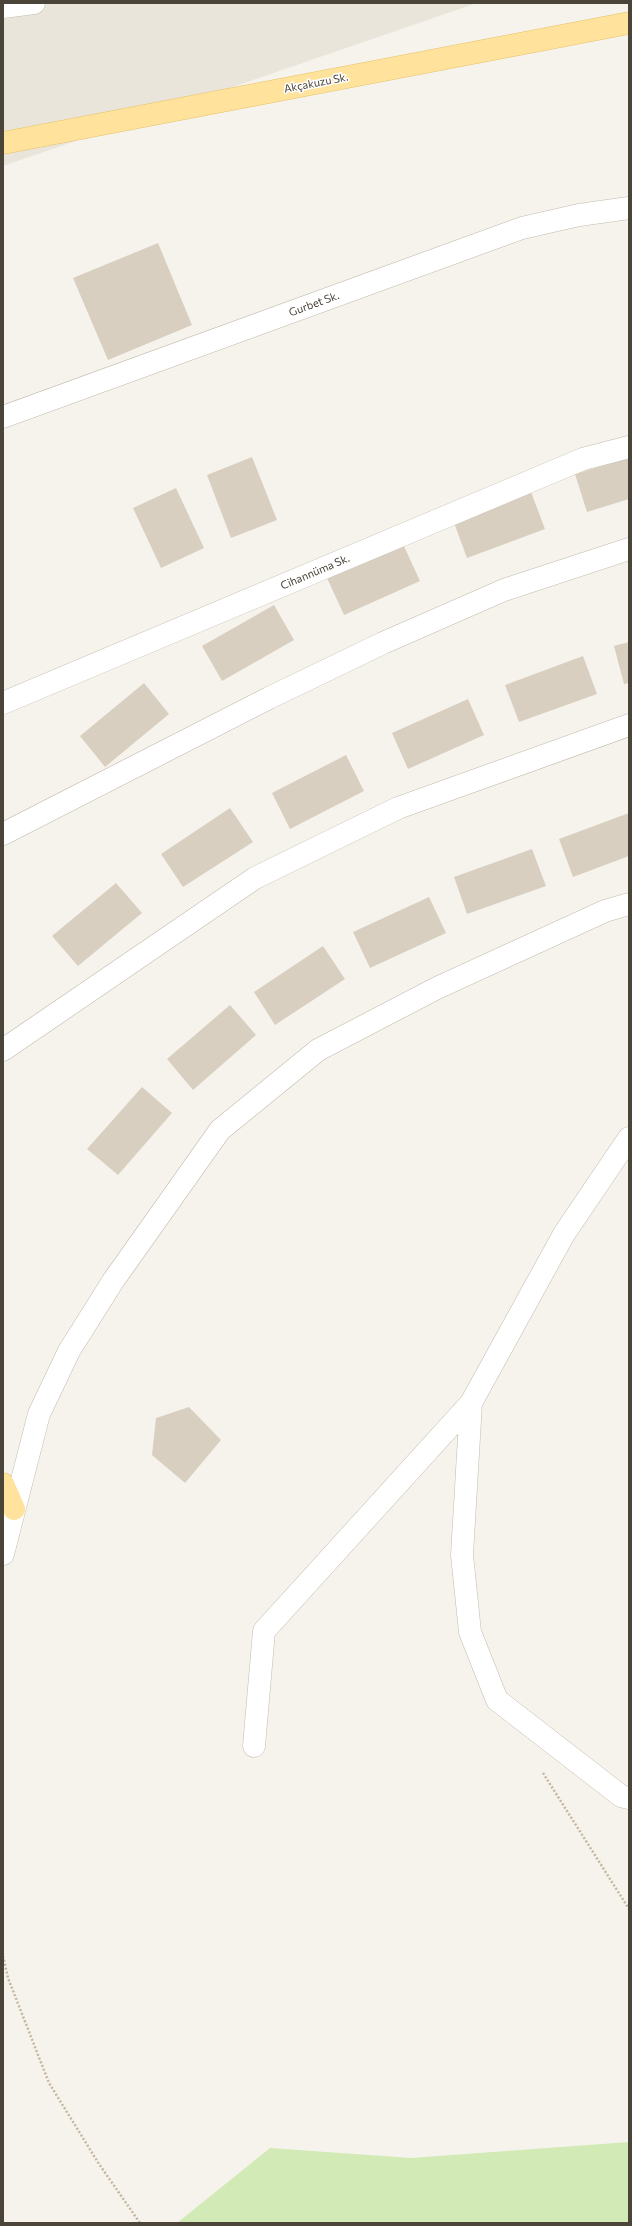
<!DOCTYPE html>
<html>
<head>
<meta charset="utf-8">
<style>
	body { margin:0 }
	#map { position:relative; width:632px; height:2226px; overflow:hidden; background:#f6f3ec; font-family:Commissioner,sans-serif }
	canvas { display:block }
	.frame { position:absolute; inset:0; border:4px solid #4b4439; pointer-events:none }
</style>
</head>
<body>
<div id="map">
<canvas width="632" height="2226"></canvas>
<div class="frame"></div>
</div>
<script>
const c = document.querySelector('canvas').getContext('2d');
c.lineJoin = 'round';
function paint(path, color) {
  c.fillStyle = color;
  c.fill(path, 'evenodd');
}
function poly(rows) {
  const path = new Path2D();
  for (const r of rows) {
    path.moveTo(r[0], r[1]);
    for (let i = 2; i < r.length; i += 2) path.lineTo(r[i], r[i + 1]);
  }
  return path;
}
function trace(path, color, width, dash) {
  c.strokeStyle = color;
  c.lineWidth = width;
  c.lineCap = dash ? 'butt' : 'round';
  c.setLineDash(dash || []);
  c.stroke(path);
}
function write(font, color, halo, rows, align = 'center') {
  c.font = font + ' Commissioner,sans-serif';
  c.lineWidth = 3;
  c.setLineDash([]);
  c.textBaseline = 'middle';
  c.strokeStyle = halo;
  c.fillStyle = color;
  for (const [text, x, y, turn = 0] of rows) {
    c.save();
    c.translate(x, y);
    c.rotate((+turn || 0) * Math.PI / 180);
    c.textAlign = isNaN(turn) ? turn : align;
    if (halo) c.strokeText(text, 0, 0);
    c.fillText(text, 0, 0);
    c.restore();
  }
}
paint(poly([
	[3,3,477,3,3,166]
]), '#eae5da');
paint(poly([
	[629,2142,629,2223,177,2223,270,2148,411,2158]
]), '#d2eab5');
paint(poly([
	[158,243,192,325,108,360,73,278],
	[252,457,277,520,231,538,207,475],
	[629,458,629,499,587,512,575,474],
	[176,488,204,548,161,568,133,508],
	[531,492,545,529,467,558,453,520],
	[403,544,420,581,344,615,327,578],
	[274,605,294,640,222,681,202,646],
	[629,642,629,683,624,684,614,646],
	[583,656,597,694,519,722,505,685],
	[144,683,169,714,105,767,80,736],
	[468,699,484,735,408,769,392,733],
	[346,755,364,791,290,829,272,793],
	[230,808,253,842,183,887,161,854],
	[629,813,629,856,573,877,559,839],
	[532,849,546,886,467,914,454,877],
	[116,883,142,913,78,966,52,936],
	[429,897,446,933,370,968,353,932],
	[323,946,345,979,275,1025,254,992],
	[230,1005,256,1035,193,1090,167,1059],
	[142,1087,172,1113,118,1175,87,1149],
	[189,1407,221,1440,185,1483,152,1455,156,1418]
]), '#d8cfc1');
const minor = poly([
	[3,7,34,3],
	[3,417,522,228,579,215,629,208],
	[3,703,583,459,629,447],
	[3,834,269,698,383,643,504,590,629,549],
	[3,1050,255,878,398,808,629,725],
	[629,1138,564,1234,471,1403,462,1555,470,1632,497,1700,621,1796,629,1798],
	[3,1554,39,1414,69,1351,113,1281,220,1130,318,1050,437,988,605,911,629,904],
	[254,1746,264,1631,471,1403]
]);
const major = poly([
	[3,143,629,23],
	[3,1484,14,1509]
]);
trace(minor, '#c2bbae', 23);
trace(major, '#e6c16a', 23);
trace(poly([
	[543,1773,629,1909],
	[3,1956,8,1978,49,2083,99,2164,140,2223]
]), '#c4b79f', 2.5, [2, 2]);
trace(minor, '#fff', 22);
trace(major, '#ffe39c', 22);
write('11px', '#4b4439', '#fff', [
	["Akçakuzu Sk.",316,83,-11],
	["Gurbet Sk.",314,304,-20],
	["Cihannüma Sk.",315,572,-23]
]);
</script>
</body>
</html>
